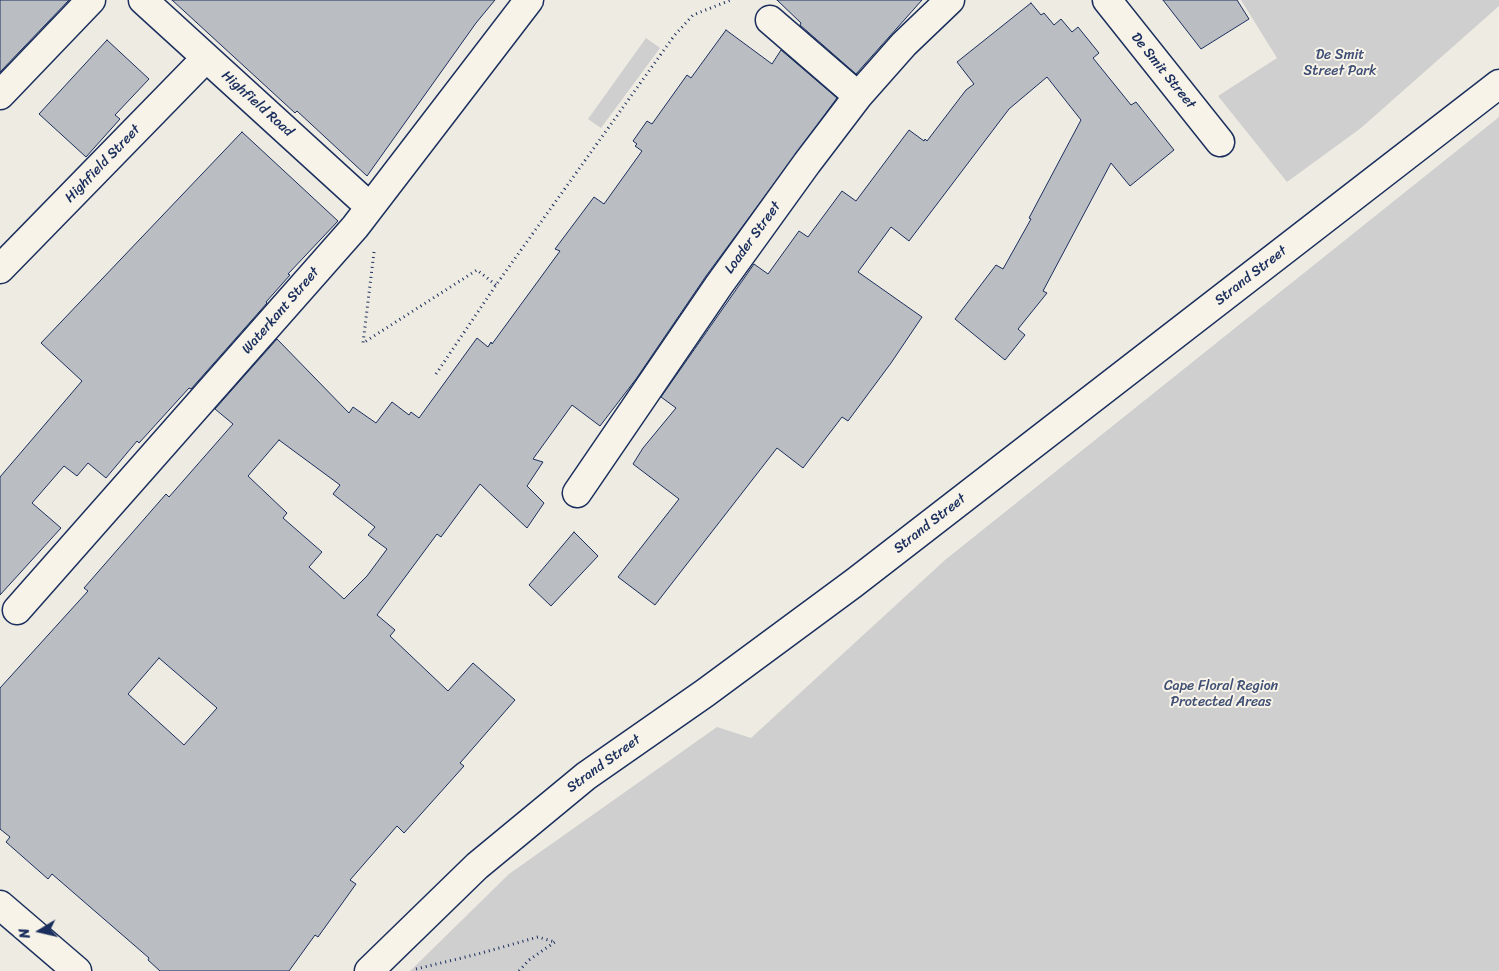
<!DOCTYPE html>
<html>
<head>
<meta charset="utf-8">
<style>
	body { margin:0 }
	#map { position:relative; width:1499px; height:971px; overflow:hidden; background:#eeebe2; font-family:Sriracha,sans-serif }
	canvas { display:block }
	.north { position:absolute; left:15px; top:906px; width:50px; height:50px; -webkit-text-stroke:4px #f7f3e8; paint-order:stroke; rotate:261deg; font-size:14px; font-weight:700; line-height:20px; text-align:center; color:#1b2f5e }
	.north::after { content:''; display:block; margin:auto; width:18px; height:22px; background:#1b2f5e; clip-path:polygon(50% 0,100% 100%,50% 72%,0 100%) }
</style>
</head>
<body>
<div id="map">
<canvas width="1499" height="971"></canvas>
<div class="north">N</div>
</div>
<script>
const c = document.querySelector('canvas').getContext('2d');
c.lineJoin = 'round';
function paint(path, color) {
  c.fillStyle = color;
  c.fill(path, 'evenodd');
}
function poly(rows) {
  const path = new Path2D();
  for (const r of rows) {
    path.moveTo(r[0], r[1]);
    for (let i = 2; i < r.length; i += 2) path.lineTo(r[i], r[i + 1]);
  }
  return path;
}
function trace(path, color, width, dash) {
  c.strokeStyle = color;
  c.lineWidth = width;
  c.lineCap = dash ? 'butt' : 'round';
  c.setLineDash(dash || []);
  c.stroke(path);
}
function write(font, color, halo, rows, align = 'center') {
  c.font = font + ' Sriracha,sans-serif';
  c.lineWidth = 4;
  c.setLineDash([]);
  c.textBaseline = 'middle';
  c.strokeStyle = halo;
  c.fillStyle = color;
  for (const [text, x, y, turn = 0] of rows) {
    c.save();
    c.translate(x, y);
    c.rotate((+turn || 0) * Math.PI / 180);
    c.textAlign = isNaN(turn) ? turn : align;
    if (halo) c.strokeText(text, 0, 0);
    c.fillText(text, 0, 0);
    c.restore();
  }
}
paint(poly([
	[1241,0,1499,0,1499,6,1361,128,1287,182,1218,96,1277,58],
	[646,38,660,48,601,128,588,119],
	[1499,117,1499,971,410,971,509,874,717,727,751,738,945,560]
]), '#cfcfcf');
const building = poly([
	[0,0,69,0,0,72,0,0],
	[172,0,495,0,476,23,367,176,297,111,295,113,172,0],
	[777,0,922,0,856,74,800,25,801,23,777,0],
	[1163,0,1237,0,1249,19,1201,49,1163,0],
	[1031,3,1041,15,1044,13,1054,25,1061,19,1072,32,1078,27,1099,53,1093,58,1131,105,1136,102,1174,150,1130,186,1111,163,1043,291,1047,293,1018,329,1025,335,1005,360,955,319,996,265,1003,269,1031,219,1029,218,1081,120,1047,77,1009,109,909,241,891,227,858,272,922,317,891,363,848,421,842,417,803,468,777,448,655,605,618,577,679,499,633,464,643,448,676,408,661,397,754,264,768,274,799,231,808,237,842,191,856,201,909,130,924,141,925,139,927,141,966,90,974,84,957,62,1031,3],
	[726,30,772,64,781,50,837,98,706,276,636,379,600,426,572,405,533,459,543,462,527,486,544,503,527,528,480,484,441,537,437,534,377,615,395,630,390,636,448,691,473,663,515,700,460,763,464,766,404,833,397,826,350,880,356,884,318,937,315,935,289,971,160,971,148,960,149,958,52,874,48,879,6,842,10,837,0,829,0,688,88,591,84,588,166,494,169,497,233,424,215,409,277,339,349,413,353,407,376,423,392,402,409,415,411,412,419,418,477,338,488,347,491,342,492,344,560,251,555,249,594,197,604,204,642,151,635,146,637,144,633,141,647,121,652,124,687,75,691,78,726,30],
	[279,440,340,485,333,494,375,527,368,535,387,549,367,576,344,599,309,567,322,552,283,518,287,513,248,476,279,440],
	[159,658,217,708,184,745,128,694,159,658],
	[107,40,149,79,115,115,120,119,86,157,39,114,107,40],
	[242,132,338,221,288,274,290,275,266,302,267,303,191,389,189,388,139,443,137,441,106,478,88,463,77,476,64,466,32,503,61,528,0,595,0,477,82,381,41,343,242,132],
	[574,532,598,556,551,606,529,585,574,532]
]);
paint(building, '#babdc2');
trace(building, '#1b2f5e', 1);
const minor = poly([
	[143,0,370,207],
	[1107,0,1220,142],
	[770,20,858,96],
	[0,95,91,0],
	[0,269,206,58],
	[577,493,719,285,807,163,858,96,904,44,950,0],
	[17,610,355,227,529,0],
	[0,905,77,971],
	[369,971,477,866,586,776,705,693,854,583,1499,84]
]);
trace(minor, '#1b2f5e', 31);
trace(poly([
	[374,252,363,343,477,270,496,285],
	[436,374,496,285,674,36,693,15,731,0],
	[416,969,478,954,538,937,555,942],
	[519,971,529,960,555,942]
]), '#1b2f5e', 3, [1, 4]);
trace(minor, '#f7f3e8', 28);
write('14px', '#3f4f75', '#f7f3e8', [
	["De Smit",1340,55],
	["Street Park",1340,71],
	["Cape Floral Region",1221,686],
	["Protected Areas",1221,702]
]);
write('14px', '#1b2f5e', '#f7f3e8', [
	["De Smit Street",1163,71,51],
	["Highfield Road",257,104,42],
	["Highfield Street",103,164,-46],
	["Loader Street",753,238,-54],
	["Strand Street",1251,276,-38],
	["Waterkant Street",281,311,-49],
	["Strand Street",930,524,-38],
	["Strand Street",604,764,-36]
]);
</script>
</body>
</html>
